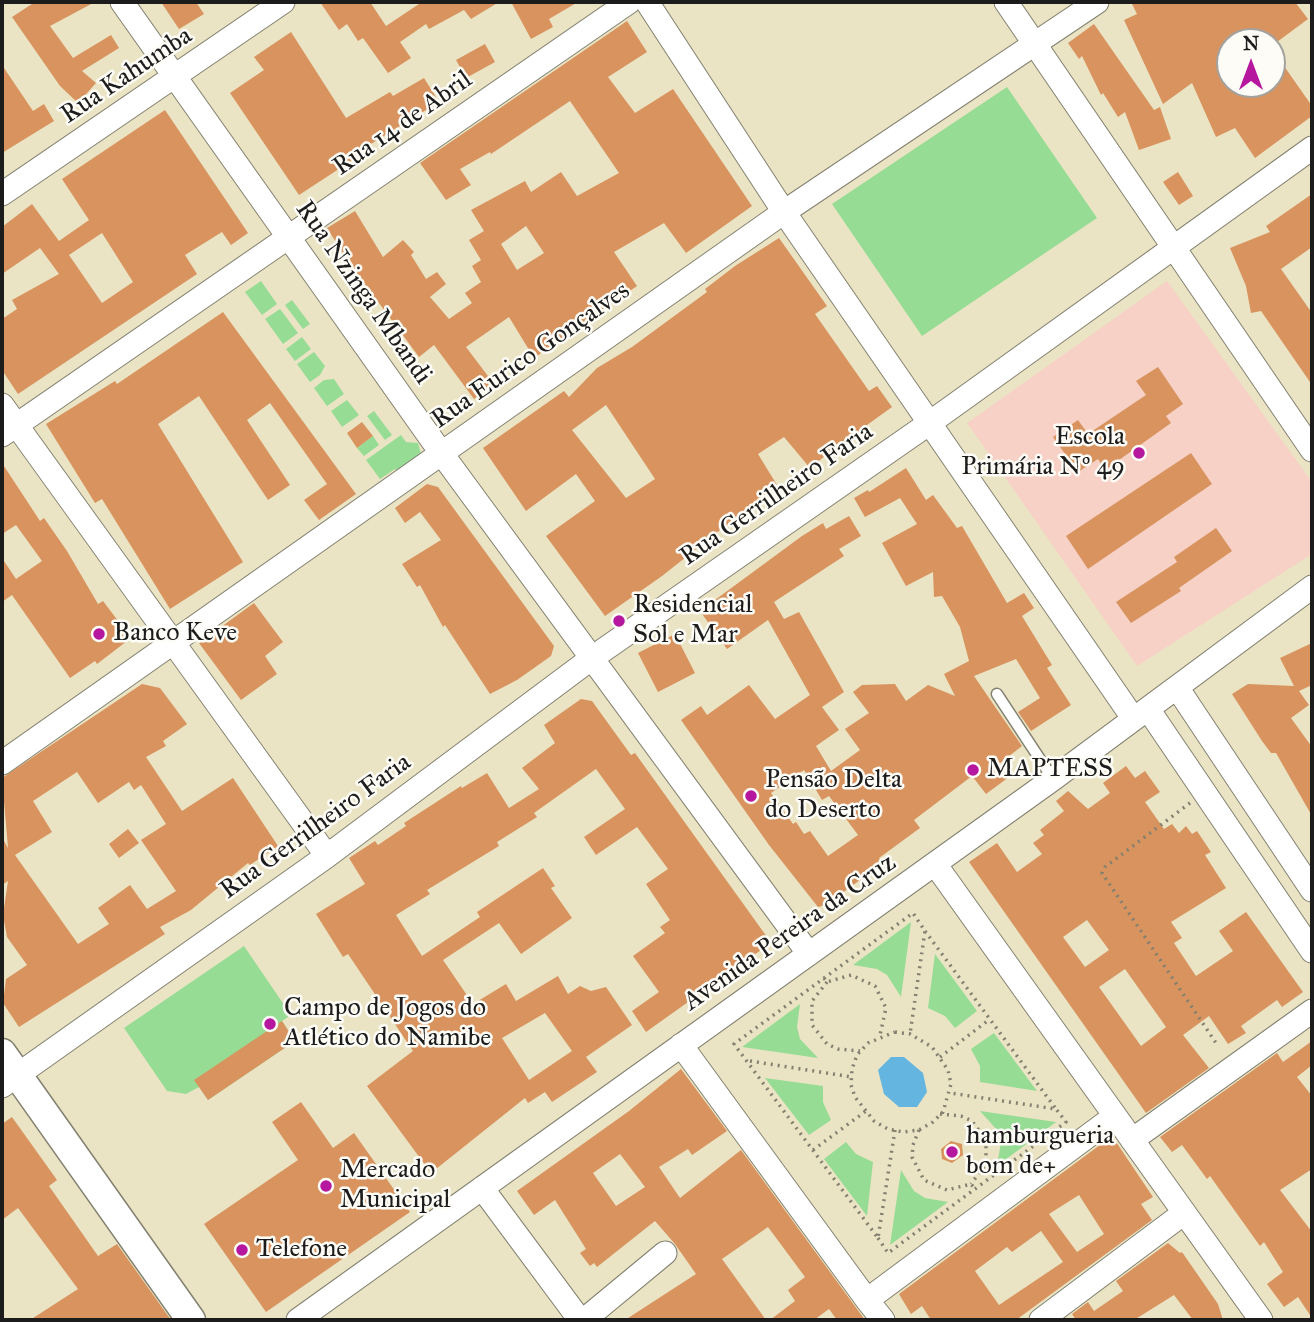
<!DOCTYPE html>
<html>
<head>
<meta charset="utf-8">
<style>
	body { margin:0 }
	#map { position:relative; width:1314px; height:1322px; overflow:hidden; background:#eae4c4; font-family:"IM FELL Great Primer",serif }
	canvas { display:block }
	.frame { position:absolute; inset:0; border:4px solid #1c1c1c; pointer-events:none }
	.north { position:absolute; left:1216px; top:28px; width:70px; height:70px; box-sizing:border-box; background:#fdfcf7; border:2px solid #a3a29f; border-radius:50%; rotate:0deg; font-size:19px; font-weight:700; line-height:28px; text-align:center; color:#1c1c1c }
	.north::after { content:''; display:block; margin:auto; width:24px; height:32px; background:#b5179e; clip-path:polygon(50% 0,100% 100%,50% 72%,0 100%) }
</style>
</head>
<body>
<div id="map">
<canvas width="1314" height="1322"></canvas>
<div class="frame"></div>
<div class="north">N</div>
</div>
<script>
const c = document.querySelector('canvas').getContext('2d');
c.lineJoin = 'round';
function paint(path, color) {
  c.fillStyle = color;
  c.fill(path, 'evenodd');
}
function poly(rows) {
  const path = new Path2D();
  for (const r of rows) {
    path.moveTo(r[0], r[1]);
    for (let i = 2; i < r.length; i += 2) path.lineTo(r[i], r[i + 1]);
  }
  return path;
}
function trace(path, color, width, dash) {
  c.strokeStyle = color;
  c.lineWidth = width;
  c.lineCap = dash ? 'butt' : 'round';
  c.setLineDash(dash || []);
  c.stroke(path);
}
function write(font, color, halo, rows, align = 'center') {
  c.font = font + ' "IM FELL Great Primer",serif';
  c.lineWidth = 5;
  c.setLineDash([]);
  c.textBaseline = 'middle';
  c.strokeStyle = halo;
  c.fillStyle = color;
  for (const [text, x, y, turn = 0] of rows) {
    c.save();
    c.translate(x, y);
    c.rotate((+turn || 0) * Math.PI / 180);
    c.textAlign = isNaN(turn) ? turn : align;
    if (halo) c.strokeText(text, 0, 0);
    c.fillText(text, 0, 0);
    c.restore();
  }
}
paint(poly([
	[1167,281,1312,482,1312,554,1137,666,967,423]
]), '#f7d1c6');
paint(poly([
	[1007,87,1097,218,922,336,832,204],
	[261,281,277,304,262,315,245,292],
	[292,300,310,324,303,329,285,305],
	[280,309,298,333,283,344,265,319],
	[302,337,311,349,295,361,286,349],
	[314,352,325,366,320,375,310,382,297,364],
	[334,379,344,394,327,406,314,388,324,380],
	[347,400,359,415,342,427,331,411],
	[374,411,392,435,385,440,367,416],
	[401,435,406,442,418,443,421,454,398,472,395,469,380,479,366,460],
	[373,436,379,445,364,456,357,448],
	[911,922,901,997,887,975,877,969,853,965],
	[244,946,291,1015,282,1021,295,1041,208,1100,199,1087,186,1094,167,1091,124,1028],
	[935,954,977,1011,955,1028,945,1016,928,1008],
	[800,1004,797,1027,800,1039,818,1058,742,1047],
	[994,1033,1037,1091,980,1082,980,1066,971,1049],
	[765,1078,823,1086,823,1102,831,1120,809,1135],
	[980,1111,1056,1122,997,1166,1001,1142,997,1130],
	[846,1142,856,1154,873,1162,867,1216,824,1159],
	[901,1170,914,1191,925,1198,948,1202,890,1245]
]), '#97dc95');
paint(poly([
	[891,1057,904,1057,923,1073,927,1092,917,1107,899,1107,884,1094,878,1070]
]), '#64b5df');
paint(poly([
	[35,2,95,2,50,26,73,58,111,35,119,48,82,71,96,83,78,103,60,86,12,17],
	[161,2,196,2,204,14,179,29],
	[320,2,370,2,386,26,422,2,499,2,471,19,464,10,429,29,426,24,400,42,411,58,388,73,363,38,358,41,347,24,339,30],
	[511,2,578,2,549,19,553,27,531,39],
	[1131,2,1295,2,1308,19,1277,42,1230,42,1230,84,1272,84,1272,49,1312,106,1312,116,1255,158,1235,128,1216,137,1192,83,1163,104,1124,20,1137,14],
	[627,21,647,52,608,77,635,113,673,89,752,206,686,253,664,223,614,252,637,286,534,358,509,317,466,347,494,384,474,399,434,345,419,357,347,260,327,228,355,211,383,257,403,240,414,252,411,255,426,279,437,272,446,284,430,297,449,319,472,303,465,293,481,282,472,266,481,260,469,240,484,231,471,210,525,181,531,192,561,172,577,196,619,173,570,101,491,154,490,152,460,169,471,185,446,200,420,163],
	[526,226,544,253,517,270,501,244],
	[1094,24,1154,110,1160,107,1171,139,1139,150,1125,112,1118,117,1103,93,1101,95,1082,56,1079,59,1068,43],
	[291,32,346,118,390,92,393,96,424,78,439,102,366,147,368,150,299,195,230,93,264,70,254,57],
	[485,44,495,62,466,78,456,60],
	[2,65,33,111,44,104,54,121,2,153],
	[165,110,248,233,231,245,222,232,185,255,197,274,18,394,2,370,2,319,17,309,12,300,59,274,40,248,2,274,2,227,32,204,59,241,89,220,62,179],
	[102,233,133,282,102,303,69,255],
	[1178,172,1193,196,1179,205,1163,182],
	[1312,194,1312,247,1281,269,1312,313,1312,385,1261,311,1251,313,1246,286,1230,248,1270,232,1266,226],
	[779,238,827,306,815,314,869,391,877,386,892,407,867,425,870,430,853,441,850,436,810,468,784,437,758,454,777,485,662,576,605,616,546,536,595,501,576,474,526,511,483,448,564,391,569,397,597,368,632,347,707,292,705,289,735,266],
	[606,405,655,479,626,498,572,430],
	[223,312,356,494,319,520,304,500,327,484,270,403,247,420,290,485,268,500,199,396,158,424,243,562,170,609,102,499,95,503,46,424,115,381,117,384],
	[1158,367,1183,404,1166,416,1171,423,1105,470,1098,459,1078,472,1053,437,1078,420,1088,434,1146,395,1136,381],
	[362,422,373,436,357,448,347,433],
	[1191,453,1212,484,1088,569,1066,536],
	[2,463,40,521,44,518,67,551,98,604,103,601,131,638,97,664,95,661,70,678,12,595,2,602,2,558,16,579,42,561,16,525,2,534],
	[906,468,926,500,933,495,957,528,962,526,1007,603,1024,593,1034,608,1022,616,1052,665,1047,668,1071,705,1031,731,1018,712,1040,698,1016,659,974,676,1022,746,999,764,1009,777,986,794,972,776,914,820,920,828,879,858,883,863,826,905,818,907,769,845,681,720,701,706,707,715,749,685,775,719,810,695,768,620,727,649,700,611,802,536,823,523,826,529,849,516,861,536,839,549,844,556,774,602,784,619,799,612,844,692,822,707,839,730,816,746,831,771,860,750,845,729,869,713,853,692,862,685,895,684,906,701,928,685,955,696,944,674,969,661,960,627,942,596,934,597,933,572,906,586,882,543,917,524,900,498,865,517,854,498,868,490,869,492],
	[804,770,822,800,829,796,858,835,828,856,810,831,804,834,796,822,793,824,771,793],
	[427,484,438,487,554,646,551,656,517,680,490,694,445,625,443,627,420,585,417,587,402,564,441,540,420,512,405,523,395,508],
	[1216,528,1232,551,1179,588,1181,591,1131,623,1116,602,1177,562,1174,557],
	[254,603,283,642,265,656,277,674,241,700,199,643],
	[675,634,695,673,658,692,638,653],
	[1312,643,1312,685,1299,691,1309,705,1291,718,1312,747,1312,816,1276,753,1271,753,1262,741,1232,694,1248,684,1294,686,1280,658],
	[142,684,160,688,187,724,163,741,166,746,146,757,182,811,233,778,278,846,250,865,248,863,191,910,160,927,165,934,19,1027,3,1003,6,979,27,965,7,937,3,915,8,881,2,885,2,837,8,848,2,778],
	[77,772,98,803,129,782,134,790,141,785,166,824,141,840,176,891,147,909,130,885,98,908,109,924,78,944,15,855,52,832,33,801],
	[581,699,592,701,631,755,635,753,767,937,767,943,761,950,646,1032,632,1011,659,992,633,956,665,933,660,927,670,920,646,884,668,869,637,827,596,855,584,837,625,809,596,769,534,813,537,817,497,842,499,846,427,890,430,894,396,915,422,956,480,917,477,912,543,868,555,886,551,888,572,918,521,954,499,923,443,960,473,1004,506,984,516,1001,558,976,568,994,580,986,591,991,606,987,632,1025,586,1057,597,1072,552,1102,545,1092,528,1103,525,1098,431,1173,367,1086,413,1051,348,954,343,957,316,914,365,884,349,858,375,841,378,845,406,826,404,823,461,786,462,788,487,773,509,808,539,789,522,768,555,743,544,725],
	[545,1013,572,1051,529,1080,502,1038],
	[1126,766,1135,778,1145,771,1160,792,1145,802,1164,829,1172,824,1179,833,1186,826,1192,834,1197,831,1211,852,1205,855,1226,888,1171,922,1182,938,1174,943,1196,976,1233,951,1219,931,1246,912,1303,992,1282,1007,1277,1000,1241,1026,1246,1033,1228,1044,1209,1016,1183,1035,1209,1068,1146,1113,969,862,997,843,1017,872,1042,854,1033,843,1044,835,1040,830,1064,811,1056,801,1068,791,1088,809,1110,793,1103,783],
	[1087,920,1109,950,1085,967,1063,937],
	[1125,969,1166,1027,1141,1046,1099,987],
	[128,829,139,843,119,858,109,844],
	[282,1021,295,1041,208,1100,194,1080],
	[1312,1041,1312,1065,1297,1077,1312,1096,1312,1169,1280,1190,1312,1232,1312,1318,1298,1297,1284,1307,1267,1284,1283,1272,1264,1242,1260,1246,1210,1176,1207,1179,1182,1145,1172,1152,1160,1137,1277,1053,1283,1062],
	[681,1069,727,1131,692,1155,688,1149,659,1167,680,1198,741,1150,865,1320,837,1320,829,1309,814,1320,770,1320,795,1301,788,1290,805,1277,768,1227,722,1259,766,1320,625,1320,696,1274,675,1244,655,1221,597,1267,594,1263,590,1266,580,1253,586,1249,555,1200,534,1215,517,1191,629,1111],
	[620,1154,645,1187,616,1206,593,1173],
	[301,1102,333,1148,354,1133,410,1212,266,1312,204,1224,298,1160,272,1122],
	[12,1117,57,1180,49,1186,98,1256,117,1244,171,1320,30,1320,78,1289,18,1208,2,1220,2,1124],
	[1112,1136,1153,1197,1141,1204,1152,1220,1016,1320,931,1320,922,1306,911,1314,899,1294],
	[1079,1195,1104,1234,1077,1252,1049,1214],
	[1041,1231,1063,1262,999,1305,975,1271,1007,1247,1012,1252],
	[951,1141,962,1144,963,1155,952,1163,942,1159,941,1149],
	[1168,1243,1180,1253,1182,1252,1218,1304,1223,1320,1193,1320,1174,1295,1134,1320,1076,1320,1072,1314,1088,1302,1094,1311,1123,1291,1116,1281]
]), '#d8935e');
const service = poly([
	[997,694,1053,779]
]);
const minor = poly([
	[122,2,442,454,809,954],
	[647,2,784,212,1133,718],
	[1006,2,1312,450],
	[2,194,283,2],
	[2,405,327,856],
	[2,435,629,2],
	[1178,689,1312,890],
	[1148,709,1312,951],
	[2,763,784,212,1097,2],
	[935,864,1261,1320],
	[681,1045,867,1300,1115,1116],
	[2,1086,327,856,592,658,931,422,1312,148],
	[1132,1140,1312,1011],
	[482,1188,580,1320],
	[867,1300,883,1320],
	[298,1320,1053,779,1312,587],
	[584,1320,665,1253],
	[1041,1320,1184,1213]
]);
const tertiary = poly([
	[2,1053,191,1320]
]);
trace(service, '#838070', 13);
trace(minor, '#838070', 25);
trace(tertiary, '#838070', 31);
trace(poly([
	[1190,803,1105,867,1102,873,1216,1043],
	[925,931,1056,1109],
	[824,978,827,982,851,975,875,986,886,1008,880,1035],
	[827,982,812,1001,812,1025,827,1044,838,1049,860,1051],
	[895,1032,910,1034,932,1047,948,1070,951,1084,943,1112,933,1122,919,1130,903,1132,888,1129,874,1121,855,1097,851,1085,852,1069,857,1055,868,1043,895,1032],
	[940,1057,990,1019],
	[750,1061,852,1077],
	[940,1114,961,1116,972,1121,986,1140,986,1164,971,1184],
	[895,1130,878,1238,734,1044,913,913,925,931,910,1034],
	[919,1130,913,1145,912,1157,924,1180,947,1190,971,1184,975,1189],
	[813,1150,866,1111],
	[878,1238,888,1253,1066,1122,1056,1109,950,1093]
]), '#838070', 3.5, [2, 5]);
trace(service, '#fff', 10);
trace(minor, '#fff', 23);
trace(tertiary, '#fff', 28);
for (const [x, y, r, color] of [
	[1139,453,7,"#b5179e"],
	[619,621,7,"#b5179e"],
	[99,634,7,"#b5179e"],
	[973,770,7,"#b5179e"],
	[751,796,7,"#b5179e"],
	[270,1024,7,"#b5179e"],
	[952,1152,7,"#b5179e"],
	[326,1186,7,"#b5179e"],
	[242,1250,7,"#b5179e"]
]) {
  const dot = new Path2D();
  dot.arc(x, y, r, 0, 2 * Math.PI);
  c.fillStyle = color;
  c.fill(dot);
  trace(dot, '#fdfcf7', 2.5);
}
write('26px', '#1c1c1c', '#fdfcf7', [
	["Rua Kahumba",127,76,-34],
	["Rua 14 de Abril",403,124,-35],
	["Rua Nzinga Mbandi",363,293,55],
	["Rua Eurico Gonçalves",531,356,-35],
	["Rua Gerrilheiro Faria",777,495,-35],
	["Rua Gerrilheiro Faria",316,827,-36],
	["Avenida Pereira da Cruz",790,933,-35]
]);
write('26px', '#1c1c1c', '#fdfcf7', [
	["Escola",1125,438,"right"],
	["Primária Nº 49",1125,468,"right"],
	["Residencial",633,606],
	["Sol e Mar",633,636],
	["Banco Keve",113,634],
	["MAPTESS",987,770],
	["Pensão Delta",765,781],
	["do Deserto",765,811],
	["Campo de Jogos do",284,1009],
	["Atlético do Namibe",284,1039],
	["hamburgueria",966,1137],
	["bom de+",966,1167],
	["Mercado",340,1171],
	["Municipal",340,1201],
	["Telefone",256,1250]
], 'left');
</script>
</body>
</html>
